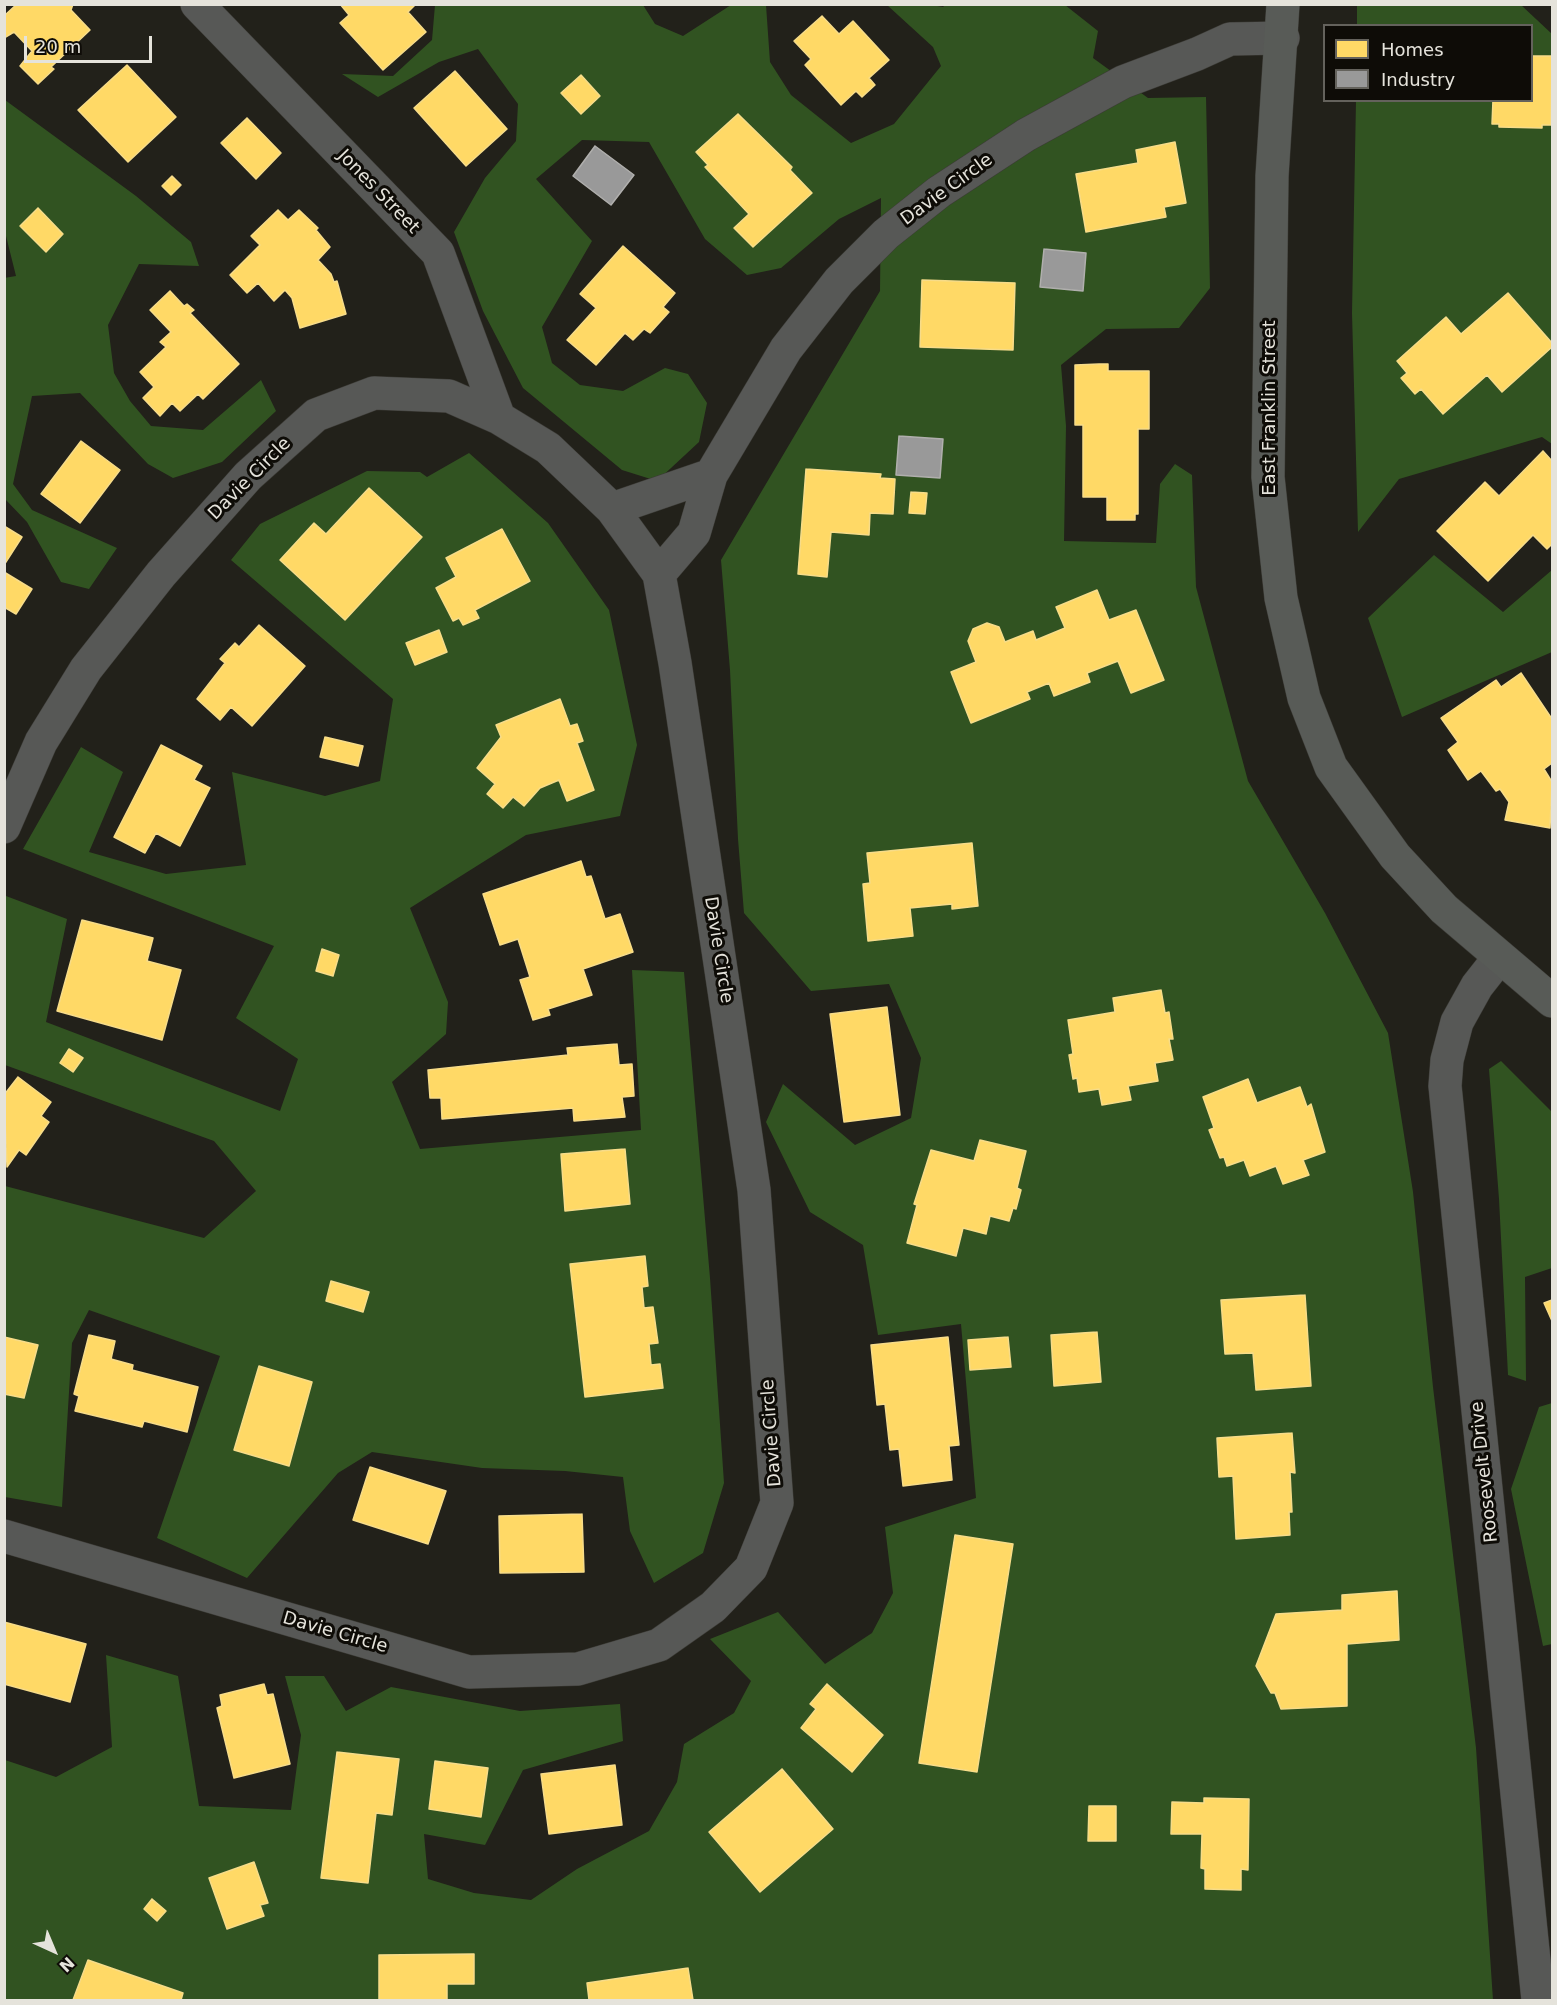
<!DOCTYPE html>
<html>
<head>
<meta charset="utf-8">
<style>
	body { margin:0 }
	#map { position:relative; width:1557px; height:2005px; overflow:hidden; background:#22211a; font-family:"DejaVu Sans",sans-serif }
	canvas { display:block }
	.frame { position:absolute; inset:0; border:6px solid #e5e3db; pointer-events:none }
	.legend { position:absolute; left:1323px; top:24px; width:210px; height:78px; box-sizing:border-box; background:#0e0c07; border:2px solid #64625c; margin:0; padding:8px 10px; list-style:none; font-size:18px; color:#e5e3db }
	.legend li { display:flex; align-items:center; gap:12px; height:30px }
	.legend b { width:30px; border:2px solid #64625c }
	.north { position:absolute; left:24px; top:1921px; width:60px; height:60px; -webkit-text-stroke:4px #0e0c07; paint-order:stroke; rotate:136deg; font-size:16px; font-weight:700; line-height:24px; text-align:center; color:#e5e3db }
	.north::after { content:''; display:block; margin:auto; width:21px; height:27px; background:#e5e3db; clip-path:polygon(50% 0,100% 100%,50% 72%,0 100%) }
	.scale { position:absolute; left:24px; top:36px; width:128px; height:27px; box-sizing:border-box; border:3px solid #e5e3db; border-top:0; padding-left:8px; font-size:18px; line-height:21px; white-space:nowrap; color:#e5e3db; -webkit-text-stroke:4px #0e0c07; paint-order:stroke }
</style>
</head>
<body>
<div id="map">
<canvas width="1557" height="2005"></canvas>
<div class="frame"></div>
<ul class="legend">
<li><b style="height:16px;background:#ffd966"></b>Homes</li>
<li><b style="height:16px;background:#999"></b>Industry</li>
</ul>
<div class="north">N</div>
<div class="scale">20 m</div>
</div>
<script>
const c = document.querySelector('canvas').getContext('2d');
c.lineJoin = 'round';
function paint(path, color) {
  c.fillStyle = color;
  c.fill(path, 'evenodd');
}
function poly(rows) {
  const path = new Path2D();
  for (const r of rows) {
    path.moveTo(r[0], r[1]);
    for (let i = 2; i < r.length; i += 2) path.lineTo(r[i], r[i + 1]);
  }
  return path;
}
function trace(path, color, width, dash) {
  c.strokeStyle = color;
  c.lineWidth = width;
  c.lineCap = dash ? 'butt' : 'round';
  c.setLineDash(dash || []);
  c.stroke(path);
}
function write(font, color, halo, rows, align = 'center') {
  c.font = font + ' "DejaVu Sans",sans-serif';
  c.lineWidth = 6;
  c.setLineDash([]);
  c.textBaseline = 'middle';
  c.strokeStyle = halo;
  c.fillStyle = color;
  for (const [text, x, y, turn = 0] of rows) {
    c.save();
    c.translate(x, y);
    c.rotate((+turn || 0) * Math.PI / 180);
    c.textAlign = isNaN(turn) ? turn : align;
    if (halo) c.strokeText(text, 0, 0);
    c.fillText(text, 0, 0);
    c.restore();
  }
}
paint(poly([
	[926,4,943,7,946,4,1065,5,1098,31,1093,58,1148,98,1206,97,1210,288,1179,328,1106,329,1061,365,1066,426,1064,541,1156,543,1160,484,1175,464,1192,475,1196,587,1248,781,1325,913,1388,1033,1413,1192,1433,1387,1476,1748,1493,2000,5,2000,5,1760,56,1777,112,1747,106,1655,178,1676,199,1806,291,1810,301,1735,285,1676,324,1676,346,1711,391,1687,520,1711,620,1704,623,1741,523,1770,485,1845,424,1834,428,1879,474,1893,531,1900,577,1869,649,1831,677,1782,684,1744,734,1713,751,1681,710,1639,778,1612,825,1664,872,1633,893,1593,885,1527,976,1498,961,1324,878,1335,863,1245,810,1212,766,1122,783,1084,855,1145,911,1118,921,1058,889,984,811,991,744,913,738,839,730,670,721,560,880,291,881,198,839,219,781,268,747,275,705,239,649,142,582,140,536,179,592,241,542,327,552,363,580,385,623,391,665,368,688,374,707,403,699,442,657,481,622,470,523,388,483,311,454,232,485,178,516,141,518,104,478,49,439,62,378,97,342,74,393,76,432,40,435,5,643,5,655,24,683,36,731,5,766,5,770,62,791,95,851,143,894,124,941,66,933,47,887,5],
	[1357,5,1521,5,1552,34,1552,444,1542,437,1399,479,1358,532,1352,313,1356,101,1532,100,1532,26,1357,25],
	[5,100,136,196,191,242,199,266,139,264,108,325,114,373,130,401,151,426,203,430,261,380,276,411,222,462,173,478,148,464,80,393,32,396,13,484,32,510,117,548,89,589,61,582,27,522,5,499,4,278,16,276,5,232],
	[469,453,548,523,609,610,637,745,620,816,526,835,410,908,448,1002,446,1034,392,1082,420,1149,641,1130,632,970,684,972,710,1278,724,1483,703,1553,654,1583,630,1531,623,1477,565,1471,482,1468,372,1452,338,1473,247,1578,157,1538,220,1356,89,1310,72,1343,62,1507,5,1497,5,1186,204,1238,256,1191,214,1141,5,1065,4,900,6,896,67,919,46,1022,280,1111,298,1059,236,1018,274,946,23,849,81,747,123,772,89,852,166,874,246,865,232,772,325,796,380,781,393,699,231,560,260,524,367,471,420,472,427,477],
	[1434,555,1503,612,1552,570,1552,652,1402,717,1368,618],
	[1501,1061,1552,1112,1552,1268,1525,1277,1526,1381,1508,1375,1499,1199,1489,1069],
	[1552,1403,1552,1644,1543,1646,1511,1489,1539,1407]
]), '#315321');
const homes = poly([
	[17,4,73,4,71,10,90,30,51,67,54,69,38,84,20,66,32,51,14,32,4,38,4,16,17,4],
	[340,4,416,4,408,12,426,32,383,70,340,23,349,15,340,4],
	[822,16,839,34,853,21,889,60,869,78,875,85,862,97,856,91,841,105,805,65,811,59,794,41,822,16],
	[1532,56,1552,56,1551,125,1542,125,1542,128,1499,127,1499,124,1492,124,1493,100,1532,100,1532,56],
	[127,65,176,117,128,162,78,110,127,65],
	[455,71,507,129,466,166,414,108,455,71],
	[581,75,600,96,581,114,561,93,581,75],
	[738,114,792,167,790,170,812,193,753,247,734,228,749,214,705,167,708,165,696,152,738,114],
	[247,118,281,153,256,179,221,143,247,118],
	[1175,142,1186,203,1164,207,1166,217,1086,232,1076,174,1138,163,1136,150,1175,142],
	[172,176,181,185,171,195,162,186,172,176],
	[38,208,63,234,46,252,20,226,38,208],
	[278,210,288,220,299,210,318,228,316,230,330,247,318,260,331,274,334,282,337,281,346,314,300,328,292,298,285,290,274,301,258,283,247,293,230,275,260,245,251,236,278,210],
	[623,246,675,293,663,307,669,312,650,333,644,329,633,340,625,333,596,365,567,340,596,308,580,294,623,246],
	[922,280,1015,283,1013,350,920,347,922,280],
	[170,291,184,306,187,304,194,310,190,313,239,364,203,399,198,394,180,411,172,403,160,416,143,398,154,387,140,372,166,347,160,342,171,332,150,310,170,291],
	[1508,293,1552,343,1552,347,1502,392,1487,375,1443,414,1421,389,1415,394,1401,378,1407,373,1397,361,1446,317,1461,334,1508,293],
	[1099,364,1108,364,1108,371,1149,371,1149,429,1138,429,1138,514,1135,514,1135,520,1107,520,1107,497,1083,497,1083,425,1075,425,1075,365,1099,364],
	[81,441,120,470,80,523,41,494,81,441],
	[1543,451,1552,461,1552,544,1547,549,1533,535,1488,581,1437,531,1485,482,1499,496,1543,451],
	[806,469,881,474,880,478,895,479,893,514,870,513,869,535,831,532,827,577,798,574,806,469],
	[369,488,422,537,345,620,280,560,314,523,326,534,369,488],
	[911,492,927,493,925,514,909,513,911,492],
	[4,526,22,537,4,565,4,526],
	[502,529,530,581,475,610,479,618,463,625,459,618,453,621,436,588,456,577,446,558,502,529],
	[4,572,32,589,16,614,4,607,4,572],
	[1097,590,1109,620,1136,610,1164,680,1131,693,1118,661,1087,673,1090,682,1054,696,1049,683,1027,692,1030,699,971,723,951,672,976,662,968,641,973,629,987,623,999,627,1005,642,1033,631,1036,640,1065,628,1056,607,1097,590],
	[259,625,305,666,252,726,231,707,220,720,197,699,225,663,220,659,235,643,239,647,259,625],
	[439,630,447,652,415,665,406,643,439,630],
	[1521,673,1552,719,1552,763,1544,769,1552,782,1550,828,1505,820,1509,802,1500,789,1496,791,1481,771,1468,780,1448,750,1458,742,1441,718,1496,680,1501,687,1521,673],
	[560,699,570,726,577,724,583,741,577,743,594,790,567,801,559,780,540,788,524,806,513,797,503,808,487,794,495,784,477,768,501,737,496,725,560,699],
	[325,737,363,746,358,766,320,757,325,737],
	[161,745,202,766,194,780,210,788,180,846,156,833,145,853,114,837,161,745],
	[972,843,978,906,952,909,952,904,910,908,913,936,868,941,863,884,870,883,867,853,972,843],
	[581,861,586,877,591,876,605,919,620,914,633,952,583,969,592,995,548,1009,550,1015,533,1020,520,980,530,977,518,939,500,945,483,894,581,861],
	[82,920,153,938,147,961,181,970,162,1040,57,1011,82,920],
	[322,949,339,955,333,976,316,971,322,949],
	[1161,990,1165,1013,1169,1012,1173,1039,1169,1039,1173,1060,1155,1063,1158,1081,1128,1086,1131,1100,1102,1105,1099,1089,1079,1092,1077,1078,1073,1079,1069,1055,1073,1054,1068,1020,1115,1012,1113,998,1161,990],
	[887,1007,900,1115,844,1122,830,1014,887,1007],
	[617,1044,619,1065,632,1064,634,1096,622,1097,625,1117,574,1121,573,1108,442,1119,441,1098,430,1098,428,1070,568,1055,567,1048,617,1044],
	[69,1049,83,1058,73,1072,60,1063,69,1049],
	[18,1077,51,1102,41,1116,49,1122,26,1155,19,1150,7,1167,4,1095,18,1077],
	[1248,1079,1257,1103,1300,1087,1307,1107,1311,1104,1325,1152,1303,1160,1309,1175,1283,1184,1276,1166,1250,1176,1244,1160,1227,1166,1224,1157,1220,1158,1209,1130,1214,1128,1203,1097,1248,1079],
	[980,1140,1026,1151,1017,1188,1021,1190,1016,1209,1013,1208,1009,1221,990,1216,986,1234,963,1228,956,1256,907,1243,917,1205,914,1204,931,1150,974,1161,980,1140],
	[625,1149,630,1204,565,1211,561,1154,625,1149],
	[645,1256,648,1286,642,1287,644,1308,653,1307,658,1343,649,1344,651,1365,660,1364,663,1388,585,1397,570,1264,645,1256],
	[331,1281,369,1292,363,1312,326,1301,331,1281],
	[1305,1295,1311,1386,1256,1390,1253,1353,1225,1354,1221,1300,1305,1295],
	[1552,1300,1552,1321,1544,1303,1552,1300],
	[1097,1332,1101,1382,1054,1386,1051,1335,1097,1332],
	[89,1335,115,1341,111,1359,133,1365,132,1370,198,1387,187,1432,144,1421,142,1427,75,1411,79,1396,74,1394,89,1335],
	[4,1337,38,1345,24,1398,4,1394,4,1337],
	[948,1337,959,1445,949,1446,952,1480,903,1486,899,1449,890,1450,885,1404,877,1405,871,1345,948,1337],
	[1008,1337,1011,1367,970,1370,968,1340,1008,1337],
	[259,1366,312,1382,289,1466,234,1450,259,1366],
	[1292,1433,1295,1473,1290,1472,1292,1512,1289,1512,1290,1535,1236,1539,1233,1476,1219,1477,1217,1438,1292,1433],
	[370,1467,446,1491,428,1544,353,1520,370,1467],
	[582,1514,584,1572,500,1573,499,1516,582,1514],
	[955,1535,1013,1544,977,1772,919,1763,955,1535],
	[1397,1591,1399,1640,1347,1644,1347,1706,1281,1709,1275,1693,1271,1693,1256,1666,1276,1614,1342,1610,1342,1595,1397,1591],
	[4,1622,86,1644,70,1702,4,1684,4,1622],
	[264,1684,267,1695,273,1694,290,1764,234,1778,217,1708,222,1706,220,1695,264,1684],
	[827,1684,883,1735,852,1772,801,1728,816,1709,810,1704,827,1684],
	[337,1752,399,1759,392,1815,376,1813,368,1883,321,1878,337,1752],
	[435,1761,488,1768,481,1817,429,1809,435,1761],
	[615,1765,622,1825,549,1834,541,1774,615,1765],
	[782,1769,833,1829,760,1892,709,1832,782,1769],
	[1204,1798,1249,1799,1248,1870,1241,1869,1241,1890,1205,1889,1205,1869,1201,1868,1202,1834,1171,1834,1172,1802,1204,1803,1204,1798],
	[1089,1806,1116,1806,1116,1841,1088,1841,1089,1806],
	[254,1862,268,1903,260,1905,264,1916,227,1929,209,1878,254,1862],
	[152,1899,166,1911,157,1921,144,1909,152,1899],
	[474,1954,474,1984,447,1984,447,2000,379,2000,379,1955,474,1954],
	[88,1960,183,1993,181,2000,73,2000,88,1960],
	[688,1968,693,2000,589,2000,587,1983,688,1968]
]);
paint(homes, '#ffd966');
trace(homes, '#f7dc89', 1.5);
const industry = poly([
	[595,146,634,175,611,205,573,176,595,146],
	[1044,249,1086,253,1083,291,1040,287,1044,249],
	[899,436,943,439,940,478,896,475,899,436]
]);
paint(industry, '#999');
trace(industry, '#b0afad', 1.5);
const street = poly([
	[197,4,438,253,499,418],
	[612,509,711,475],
	[659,574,694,533,711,475,786,349,839,281,886,234,939,192,1026,135,1123,82,1197,54,1230,39,1283,38],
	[4,827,41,742,86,669,161,574,248,476,316,415,374,393,449,396,499,418,548,448,612,509,659,574,675,663,754,1190,777,1503,751,1568,713,1607,659,1645,578,1669,469,1672,4,1536],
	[1499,958,1477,986,1457,1022,1447,1060,1445,1086,1538,2000]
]);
const secondary = poly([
	[1283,4,1272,176,1268,477,1281,598,1304,698,1331,767,1395,856,1444,909,1552,1001]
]);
trace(street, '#3c3b36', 34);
trace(secondary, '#3c3b36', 34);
trace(street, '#575856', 33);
trace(secondary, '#585b57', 33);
write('18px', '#e5e3db', '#0e0c07', [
	["Davie Circle",947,190,-36],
	["Jones Street",378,192,46],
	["East Franklin Street",1270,408,-90],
	["Davie Circle",250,479,-45],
	["Davie Circle",718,950,81],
	["Davie Circle",772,1433,-94],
	["Roosevelt Drive",1485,1472,-96],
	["Davie Circle",335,1633,16]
]);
</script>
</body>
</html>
